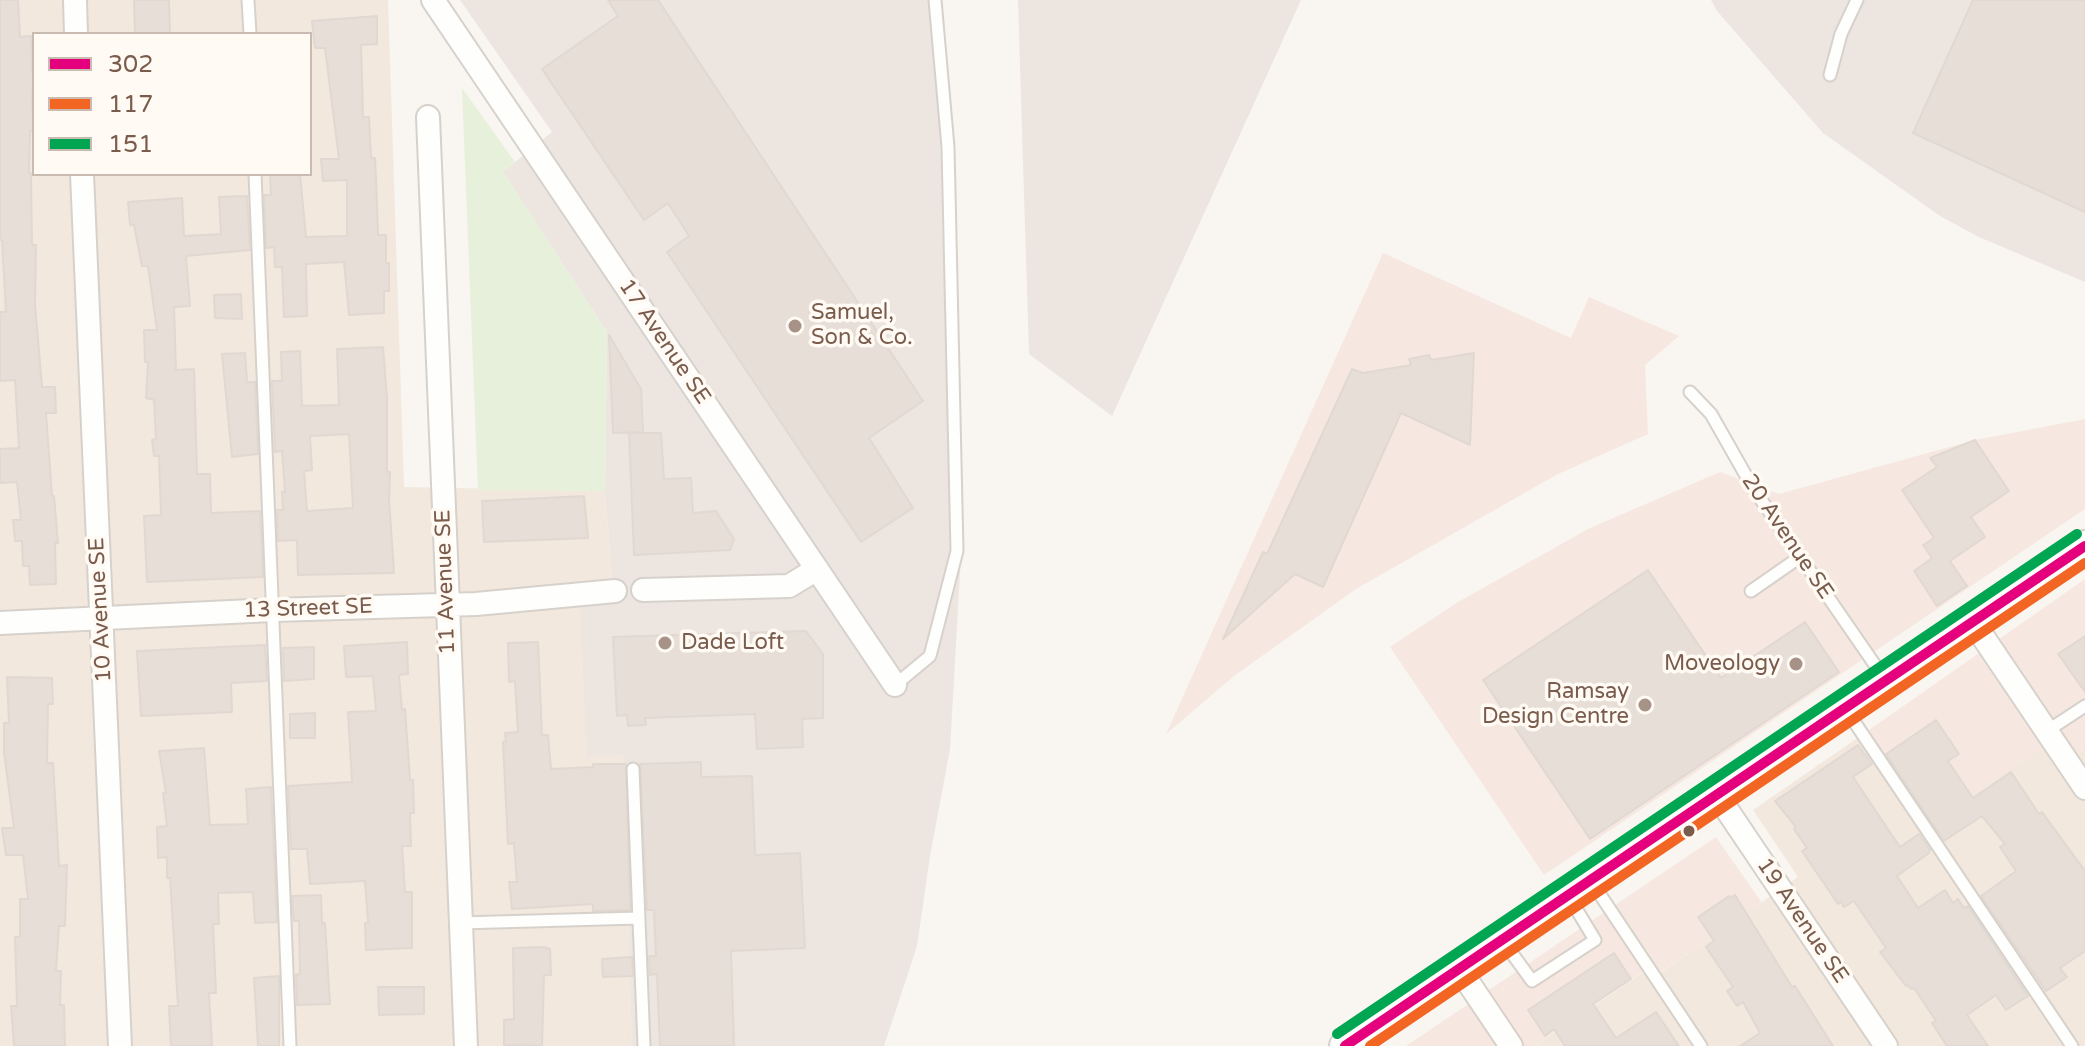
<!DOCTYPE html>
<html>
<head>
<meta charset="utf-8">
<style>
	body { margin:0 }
	#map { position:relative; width:2085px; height:1046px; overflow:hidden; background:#f9f5f0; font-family:"Varela Round",sans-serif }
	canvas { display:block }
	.legend { position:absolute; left:32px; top:32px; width:280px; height:144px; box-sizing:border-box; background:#fffaf3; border:2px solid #cabbb1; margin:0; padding:10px 14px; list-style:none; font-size:24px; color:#7a5c4d }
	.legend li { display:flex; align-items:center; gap:16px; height:40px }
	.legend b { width:40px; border:2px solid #cabbb1 }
</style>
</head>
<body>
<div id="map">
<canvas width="2085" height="1046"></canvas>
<ul class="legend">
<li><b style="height:10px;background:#e5007d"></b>302</li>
<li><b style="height:10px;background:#f26522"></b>117</li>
<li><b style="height:10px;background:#00a651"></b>151</li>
</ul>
</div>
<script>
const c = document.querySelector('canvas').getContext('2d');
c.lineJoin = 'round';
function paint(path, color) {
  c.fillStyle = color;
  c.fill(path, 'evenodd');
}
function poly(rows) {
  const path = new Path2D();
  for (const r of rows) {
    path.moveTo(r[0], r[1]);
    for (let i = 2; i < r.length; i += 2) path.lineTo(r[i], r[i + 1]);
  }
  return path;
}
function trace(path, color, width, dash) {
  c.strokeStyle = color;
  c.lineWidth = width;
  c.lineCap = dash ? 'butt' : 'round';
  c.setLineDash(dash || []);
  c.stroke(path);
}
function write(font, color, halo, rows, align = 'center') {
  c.font = font + ' "Varela Round",sans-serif';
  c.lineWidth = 7;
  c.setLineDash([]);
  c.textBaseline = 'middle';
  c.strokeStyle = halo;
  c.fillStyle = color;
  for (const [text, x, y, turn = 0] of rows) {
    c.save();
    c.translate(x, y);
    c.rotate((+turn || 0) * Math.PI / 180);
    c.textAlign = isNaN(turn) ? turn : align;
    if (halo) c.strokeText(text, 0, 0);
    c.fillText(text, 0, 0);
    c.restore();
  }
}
paint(poly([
	[0,0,388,0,404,487,605,491,614,603,581,603,588,756,623,754,632,1046,0,1046],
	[34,34,310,34,310,174,34,174],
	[1859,737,2055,740,2069,758,2085,747,2085,1046,1535,1046,1648,969,1654,977,1798,877,1753,810]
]), '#f2e8de');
paint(poly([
	[1383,253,1571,338,1589,297,1679,336,1645,365,1648,434,1556,475,1356,589,1234,676,1166,734],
	[2085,419,2085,509,1544,875,1390,647,1458,602,1590,528,1720,472,1779,494,1975,440],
	[2085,579,2085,747,2069,759,2055,740,1922,829,1859,737],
	[1716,837,1762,903,1653,977,1647,969,1535,1046,1406,1046]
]), '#f6e8e1');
paint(poly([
	[460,0,939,0,956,199,962,537,950,749,930,856,917,946,884,1046,632,1046,623,755,587,756,580,603,614,602,605,491,607,332,503,172,552,132],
	[1018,0,1301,0,1112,416,1029,354],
	[1711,0,2085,0,2085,282,1979,237,1940,216,1823,133,1717,11]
]), '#ede5e0');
paint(poly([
	[462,88,515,162,503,172,607,332,605,491,478,490]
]), '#e7f0db');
const building = poly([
	[0,0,18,0,20,37,31,36,32,70,34,70,32,100,34,130,30,131,29,173,31,173,32,245,36,245,35,304,42,387,55,387,56,413,46,413,52,496,54,496,58,543,55,543,56,584,30,585,29,566,23,566,22,541,15,541,13,520,21,520,17,482,0,483,0,449,19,448,15,380,0,381,0,312,6,312,2,240,0,240,0,0],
	[134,0,169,0,170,34,135,34,134,0],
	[608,0,658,0,923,401,869,438,913,508,861,542,667,252,689,236,668,203,644,220,542,69,618,16,608,0],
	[1973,0,2085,0,2085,212,1913,133,1973,0],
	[377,16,377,44,361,45,363,117,369,117,371,158,375,158,376,179,378,235,386,235,386,263,389,263,389,291,384,291,384,313,349,315,344,262,306,264,307,316,284,317,282,267,275,267,274,247,266,248,264,195,271,195,270,174,300,174,306,237,347,236,347,180,323,181,321,159,339,159,325,48,315,48,312,21,377,16],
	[247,196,250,250,186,256,190,306,174,307,176,370,194,369,197,474,210,474,211,513,260,511,263,577,147,582,144,516,161,515,159,456,154,456,152,440,156,439,154,400,146,398,148,362,145,362,144,330,157,330,148,266,142,266,134,225,130,225,128,202,182,198,184,236,221,234,219,197,247,196],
	[241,294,242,319,215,318,214,295,241,294],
	[609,335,641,389,643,432,613,433,609,335],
	[383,347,387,398,387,472,390,472,389,499,394,573,298,575,297,540,278,541,277,510,283,510,282,492,285,492,282,451,275,452,272,381,282,381,281,352,300,351,302,406,339,405,337,349,383,347],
	[349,434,353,508,307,511,304,471,312,470,310,436,349,434],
	[245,353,247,382,255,382,258,454,232,457,222,354,245,353],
	[1474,353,1470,445,1401,413,1323,587,1295,574,1223,639,1263,552,1267,554,1352,369,1363,373,1411,365,1409,359,1429,355,1431,360,1474,353],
	[629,433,661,433,664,479,691,478,693,513,716,511,734,539,730,550,634,555,629,433],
	[1975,440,2009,491,1971,517,1985,537,1950,561,1967,586,1937,606,1914,571,1932,558,1923,545,1934,538,1902,490,1937,467,1930,458,1975,440],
	[584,496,588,538,484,542,482,501,584,496],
	[1648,570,1721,678,1805,622,1839,672,1590,839,1483,680,1648,570],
	[806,631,823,654,823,718,802,719,803,747,757,749,755,714,645,718,646,725,628,726,627,715,617,716,613,637,806,631],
	[2085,636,2085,692,2058,654,2085,636],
	[407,642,408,674,399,675,402,710,405,709,410,780,413,780,414,813,410,813,411,846,402,846,405,892,412,892,412,948,366,950,365,923,368,923,365,881,310,884,307,849,291,849,288,786,352,782,348,712,376,711,373,676,346,677,344,646,407,642],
	[538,642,542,735,548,735,551,769,593,767,593,764,626,764,630,910,593,911,593,904,512,909,509,882,517,882,514,843,508,844,503,742,506,742,505,733,518,732,515,681,509,682,508,643,538,642],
	[265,645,267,681,231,683,232,712,141,716,137,651,265,645],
	[314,647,314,679,284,681,283,648,314,647],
	[7,677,52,678,53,704,48,704,47,763,53,763,59,866,67,865,65,926,59,926,56,971,61,971,60,1005,64,1005,65,1046,14,1046,11,1006,17,1006,15,937,20,937,20,899,28,899,23,855,6,855,2,828,14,828,4,752,4,723,9,723,7,677],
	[315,713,315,738,290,738,290,714,315,713],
	[1936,720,1959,754,1948,761,1973,798,2011,772,2039,814,2042,812,2085,871,2085,951,2060,968,2067,977,2046,991,1981,896,2016,871,2000,847,2005,844,1982,816,1944,841,1886,754,1936,720],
	[1858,745,1872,764,1853,777,1900,847,1919,834,1930,850,1929,853,1897,876,1918,908,1945,890,1953,903,1958,899,1964,908,1968,906,2028,996,2006,1010,1996,995,1967,1015,1988,1046,1947,1046,1932,1023,1936,1021,1914,988,1911,989,1908,985,1906,986,1880,952,1886,948,1854,901,1844,907,1841,902,1838,904,1802,851,1807,848,1794,829,1796,827,1775,801,1858,745],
	[204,748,210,825,248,824,246,789,271,787,277,922,255,923,253,892,218,893,219,924,213,924,216,993,209,993,212,1046,171,1046,169,1006,178,1006,170,878,167,878,167,857,158,858,157,827,167,826,163,793,166,793,159,751,204,748],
	[701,762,701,777,752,776,755,855,800,853,805,948,731,951,734,1046,660,1046,657,974,650,975,649,956,656,956,654,910,647,910,640,764,701,762],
	[321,895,322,923,325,923,330,1004,297,1005,296,975,300,974,299,921,294,921,292,896,321,895],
	[1735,895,1792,987,1795,986,1833,1046,1740,1046,1760,1033,1743,1002,1737,1006,1727,991,1733,987,1706,947,1714,941,1698,917,1729,896,1730,898,1735,895],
	[544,947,550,949,551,975,544,975,542,1046,504,1045,504,1020,514,1019,513,948,544,947],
	[1614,953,1631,979,1593,1004,1616,1038,1656,1012,1679,1046,1565,1046,1554,1029,1545,1036,1528,1010,1614,953],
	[632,957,633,976,603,977,602,959,632,957],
	[279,976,279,1046,258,1046,254,978,279,976],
	[378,987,424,987,424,1014,379,1015,378,987]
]);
paint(building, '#e6ded7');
trace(building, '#e2d8d2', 2);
const lane = poly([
	[248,0,250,34],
	[1830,75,1841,34,1857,0],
	[255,174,290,1046],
	[1690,392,1711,414,1753,488,1886,681],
	[1751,591,1800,557],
	[895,685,930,656,957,551,948,147,935,0],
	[1847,711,2072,1046],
	[2047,731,2085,706],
	[633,769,644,1046],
	[1591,881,1701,1046],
	[460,923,639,918],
	[1503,941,1532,981,1595,940,1569,897]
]);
const street = poly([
	[75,0,76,34],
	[433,0,895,685],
	[428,117,466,1046],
	[82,174,120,1046],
	[643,590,789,586,817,569],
	[1973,622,2085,788],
	[0,623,273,610,476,604,615,591],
	[1717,795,1886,1046],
	[1460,970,1511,1046]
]);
const secondary = poly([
	[1345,1046,2085,546]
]);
trace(lane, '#d7d1cb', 15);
trace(street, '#d7d1cb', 26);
trace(secondary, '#d9d2cb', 34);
trace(lane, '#fefefd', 11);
trace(street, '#fefefd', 22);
trace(secondary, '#fefefd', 30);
trace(poly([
	[1345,1046,2085,546]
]), '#e5007d', 10);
trace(poly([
	[1370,1046,2085,563]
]), '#f26522', 10);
trace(poly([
	[1337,1034,2077,534]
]), '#00a651', 10);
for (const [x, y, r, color] of [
	[795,326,8,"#a69286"],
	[665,643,8,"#a69286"],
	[1796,664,8,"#a69286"],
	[1645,705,8,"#a69286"],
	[1689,831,7,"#7a5c4d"]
]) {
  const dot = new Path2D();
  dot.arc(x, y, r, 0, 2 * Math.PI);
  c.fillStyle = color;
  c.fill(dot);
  trace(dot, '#fffaf3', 3);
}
write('22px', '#7a5c4d', '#fffaf3', [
	["Samuel,",811,313],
	["Son & Co.",811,338],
	["Dade Loft",681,643],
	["Moveology",1780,664,"right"],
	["Ramsay",1629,692,"right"],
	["Design Centre",1629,717,"right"]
], 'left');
write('22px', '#7a5c4d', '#fffaf3', [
	["17 Avenue SE",664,342,56],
	["20 Avenue SE",1787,537,56],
	["11 Avenue SE",446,582,-92],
	["13 Street SE",308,609,-2],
	["10 Avenue SE",101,610,-93],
	["19 Avenue SE",1802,921,56]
]);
</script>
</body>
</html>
